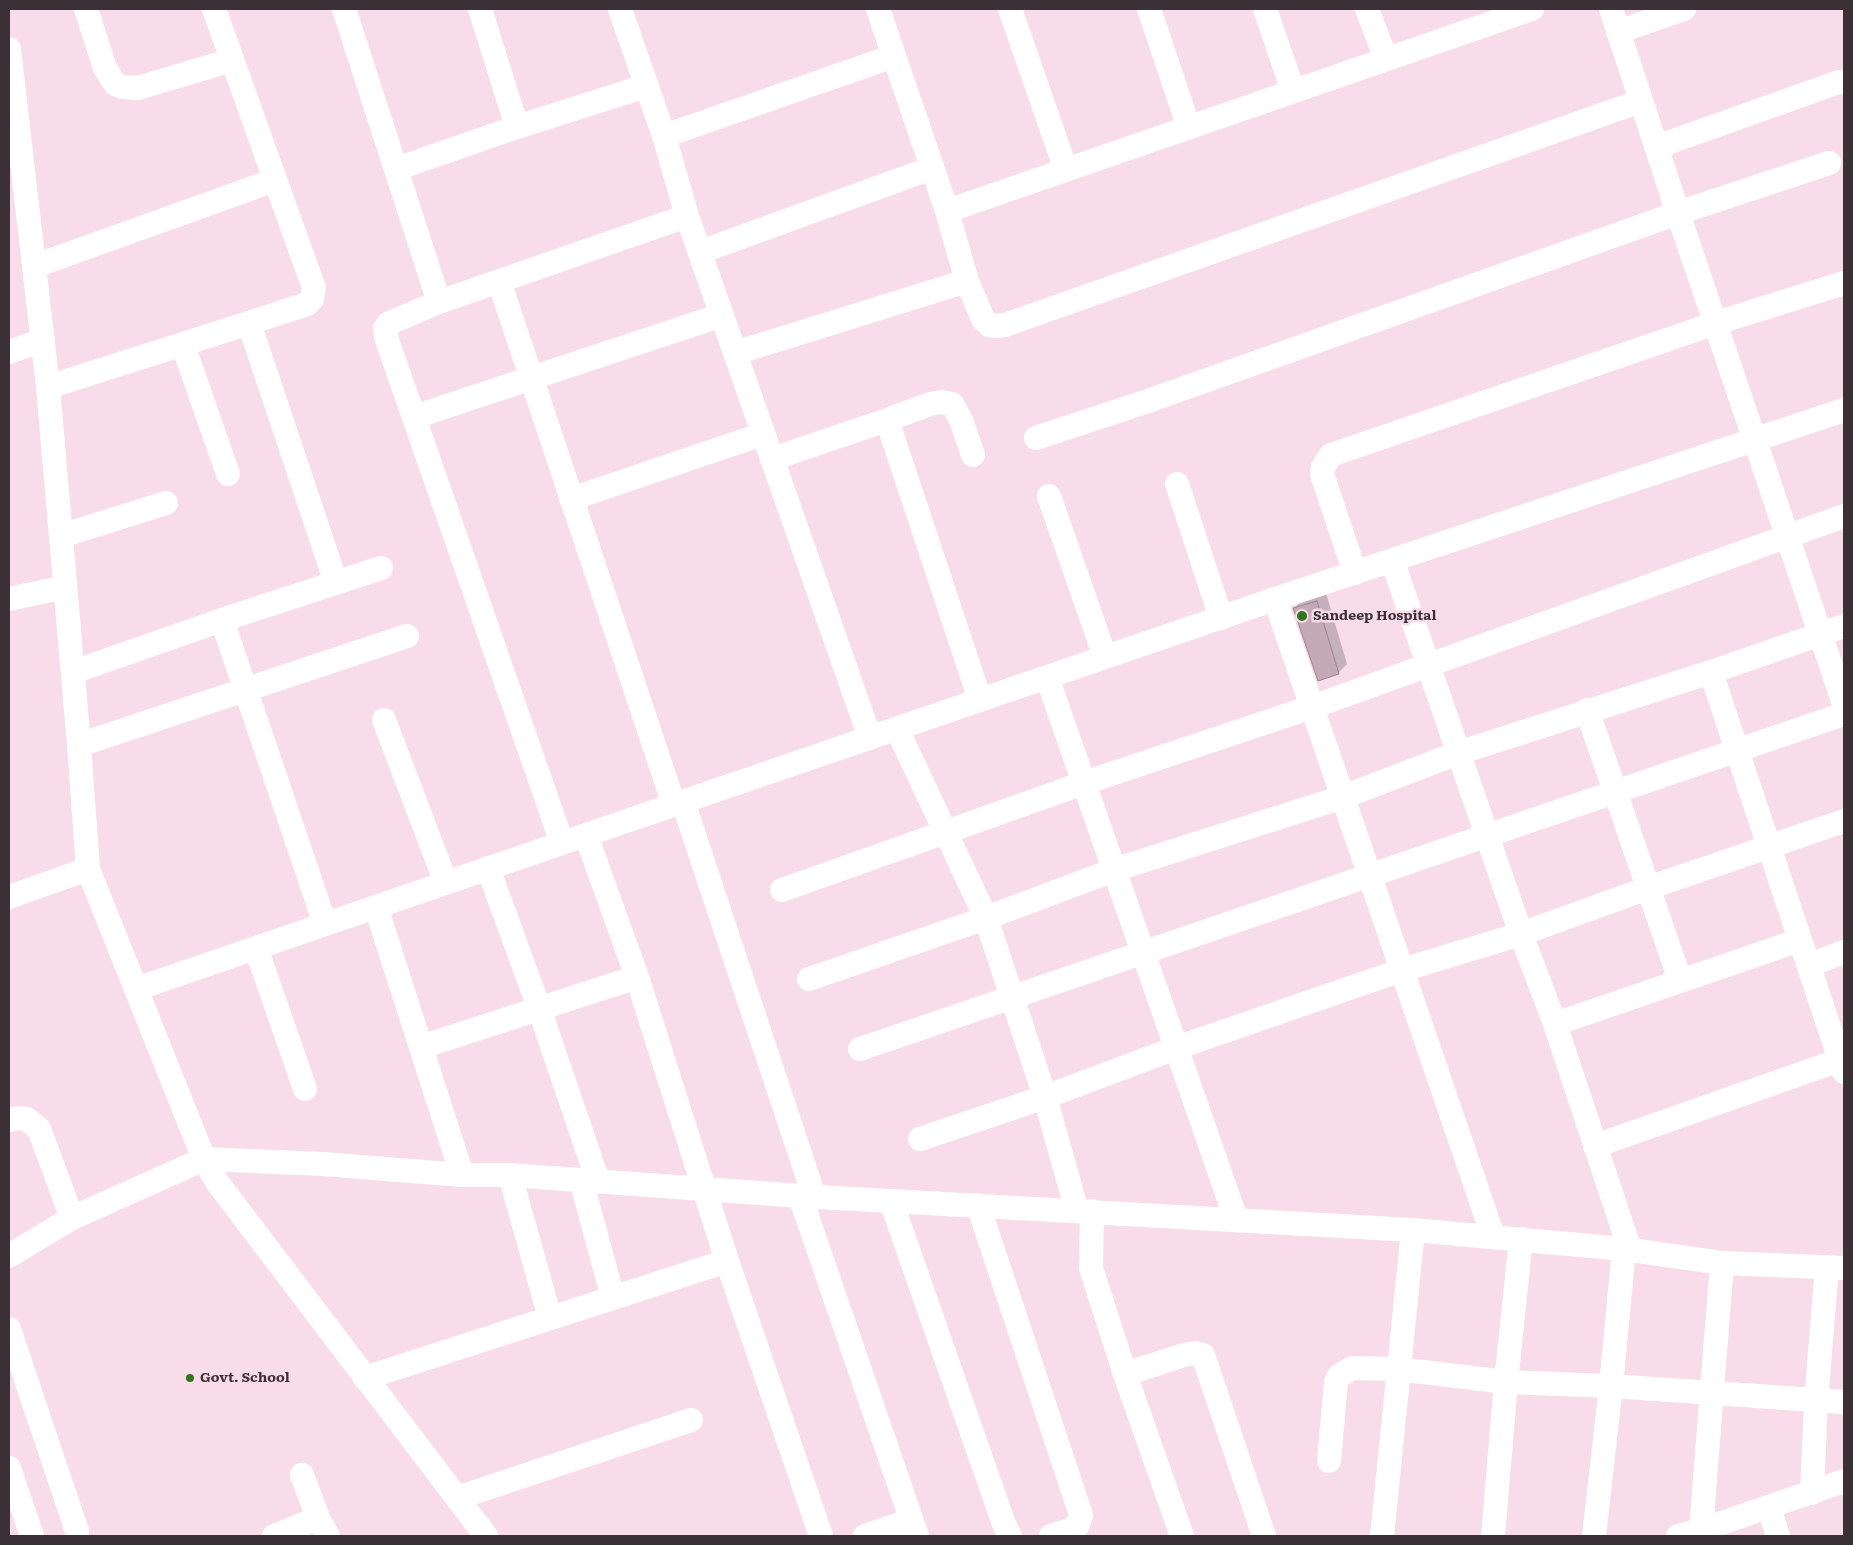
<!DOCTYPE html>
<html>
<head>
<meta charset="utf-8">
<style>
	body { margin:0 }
	#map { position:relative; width:1853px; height:1545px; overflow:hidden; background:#f8dcea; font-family:Literata,serif }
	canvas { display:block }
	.frame { position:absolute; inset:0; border:10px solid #3a3035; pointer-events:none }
</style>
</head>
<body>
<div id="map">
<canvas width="1853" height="1545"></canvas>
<div class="frame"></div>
</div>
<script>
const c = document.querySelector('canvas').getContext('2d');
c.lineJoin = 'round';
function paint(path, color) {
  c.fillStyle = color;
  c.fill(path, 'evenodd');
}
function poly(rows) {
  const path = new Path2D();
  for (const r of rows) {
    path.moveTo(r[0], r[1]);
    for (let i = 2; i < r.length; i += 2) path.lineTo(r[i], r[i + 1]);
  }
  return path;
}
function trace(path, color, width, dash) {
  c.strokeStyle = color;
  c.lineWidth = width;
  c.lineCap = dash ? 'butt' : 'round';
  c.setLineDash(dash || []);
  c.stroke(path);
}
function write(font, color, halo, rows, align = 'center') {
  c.font = font + ' Literata,serif';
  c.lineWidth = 5;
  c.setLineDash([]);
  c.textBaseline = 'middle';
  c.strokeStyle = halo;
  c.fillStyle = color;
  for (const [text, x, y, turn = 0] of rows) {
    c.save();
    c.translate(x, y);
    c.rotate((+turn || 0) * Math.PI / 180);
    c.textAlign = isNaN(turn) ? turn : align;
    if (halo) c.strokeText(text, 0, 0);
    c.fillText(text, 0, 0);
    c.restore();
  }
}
paint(poly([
	[1326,593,1347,664,1338,673,1294,609,1303,599]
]), '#0003');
const building = poly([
	[1317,601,1339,674,1318,681,1293,608,1317,601]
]);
paint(building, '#c4aab7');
trace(building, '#9d8491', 1);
trace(poly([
	[86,9,105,68,115,84,122,87,138,88,148,85,232,60],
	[214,9,314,288,312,299,307,304,249,323],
	[344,9,439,302],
	[480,9,517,127],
	[620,9,664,136,687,216],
	[878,9,947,211,967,281,983,319,989,325,996,326,1005,325,1641,101],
	[1010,9,1066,170],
	[1149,9,1189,128],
	[1265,9,1293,91],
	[1367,9,1386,59],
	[1611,9,1678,213,1829,163],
	[1618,32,1684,9],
	[9,49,48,387,79,745,88,869,204,1159,217,1182,486,1536],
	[664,136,894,56],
	[1656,147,1839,82],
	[396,169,517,127,646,86],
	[947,211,1532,9],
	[700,252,932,168],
	[35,266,275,180],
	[499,281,674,805],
	[183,345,228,474],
	[9,352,43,340],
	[735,353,967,281],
	[48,387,249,323,336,583],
	[414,417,722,315],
	[887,420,930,404,941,402,952,404,961,420,973,455],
	[1036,438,1148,401,1678,213,1844,704],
	[772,459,887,420,980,700],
	[1177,484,1221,618],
	[1049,496,1105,657],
	[571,499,763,434],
	[61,536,166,503],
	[1392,560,1521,934,1555,1024,1630,1250],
	[1355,573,1322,474,1323,467,1331,455,1716,323,1844,283],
	[9,599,65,587],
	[1275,599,1493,1236],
	[222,620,381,568],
	[1844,626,1711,672,1844,1072],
	[73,672,222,620,325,924],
	[1047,677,1236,1219],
	[1587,710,1680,980],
	[384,720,446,883],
	[897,729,986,918,1045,1097,1077,1211],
	[79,745,407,636],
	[683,802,814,1196],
	[586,835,637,977],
	[562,843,387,340,385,329,388,324,392,322,439,302,687,216,870,738],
	[488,868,539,1008,598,1181],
	[782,890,1084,783,1312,707,1844,516],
	[9,897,88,869],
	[376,907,462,1175],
	[256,948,305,1089],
	[1809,965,1844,952],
	[809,979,986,918,1114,870,1343,797,1458,753,1711,672],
	[136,989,1275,599,1844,410],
	[1555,1024,1800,940],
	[421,1047,637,977,727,1261,821,1536],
	[860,1049,1844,714],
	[9,1120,18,1118,27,1119,39,1129,72,1218],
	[920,1139,1045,1097,1176,1048,1402,970,1521,934,1648,888,1844,821],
	[1595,1146,1840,1060],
	[510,1175,550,1318],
	[581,1180,613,1298],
	[800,1196,917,1536],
	[891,1201,1004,1524,1010,1536],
	[978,1205,1081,1515,1078,1525,1070,1530,1051,1536],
	[1092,1211,1091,1268,1125,1374,1184,1355,1196,1353,1203,1355,1264,1536],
	[9,1256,72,1218,204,1159,323,1164,462,1175,510,1175,800,1196,1413,1230,1624,1249,1722,1263,1844,1268],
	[9,1329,77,1531],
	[1125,1374,1182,1536],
	[365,1378,727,1261],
	[1329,1461,1336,1382,1339,1376,1352,1368,1398,1369,1506,1382,1611,1386,1844,1402],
	[9,1468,32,1536],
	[1812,1493,1816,1401,1827,1267],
	[457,1498,691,1420],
	[1769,1508,1778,1536],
	[318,1518,328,1536],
	[1701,1530,1844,1481],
	[274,1536,318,1518,302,1475],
	[865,1536,911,1520],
	[1382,1536,1413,1230],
	[1493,1536,1506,1382,1521,1239],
	[1594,1536,1611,1386,1624,1249],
	[1678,1536,1701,1530,1722,1263]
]), '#fff', 24);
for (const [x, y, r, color] of [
	[1302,616,6,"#2d781e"],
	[190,1378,5,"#2d781e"]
]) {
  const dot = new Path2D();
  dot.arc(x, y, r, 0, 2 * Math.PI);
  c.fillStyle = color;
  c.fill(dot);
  trace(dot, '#f8dcea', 2);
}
write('bold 14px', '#3a3035', '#f8dcea', [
	["Sandeep Hospital",1313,616],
	["Govt. School",200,1378]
], 'left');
</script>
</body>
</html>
